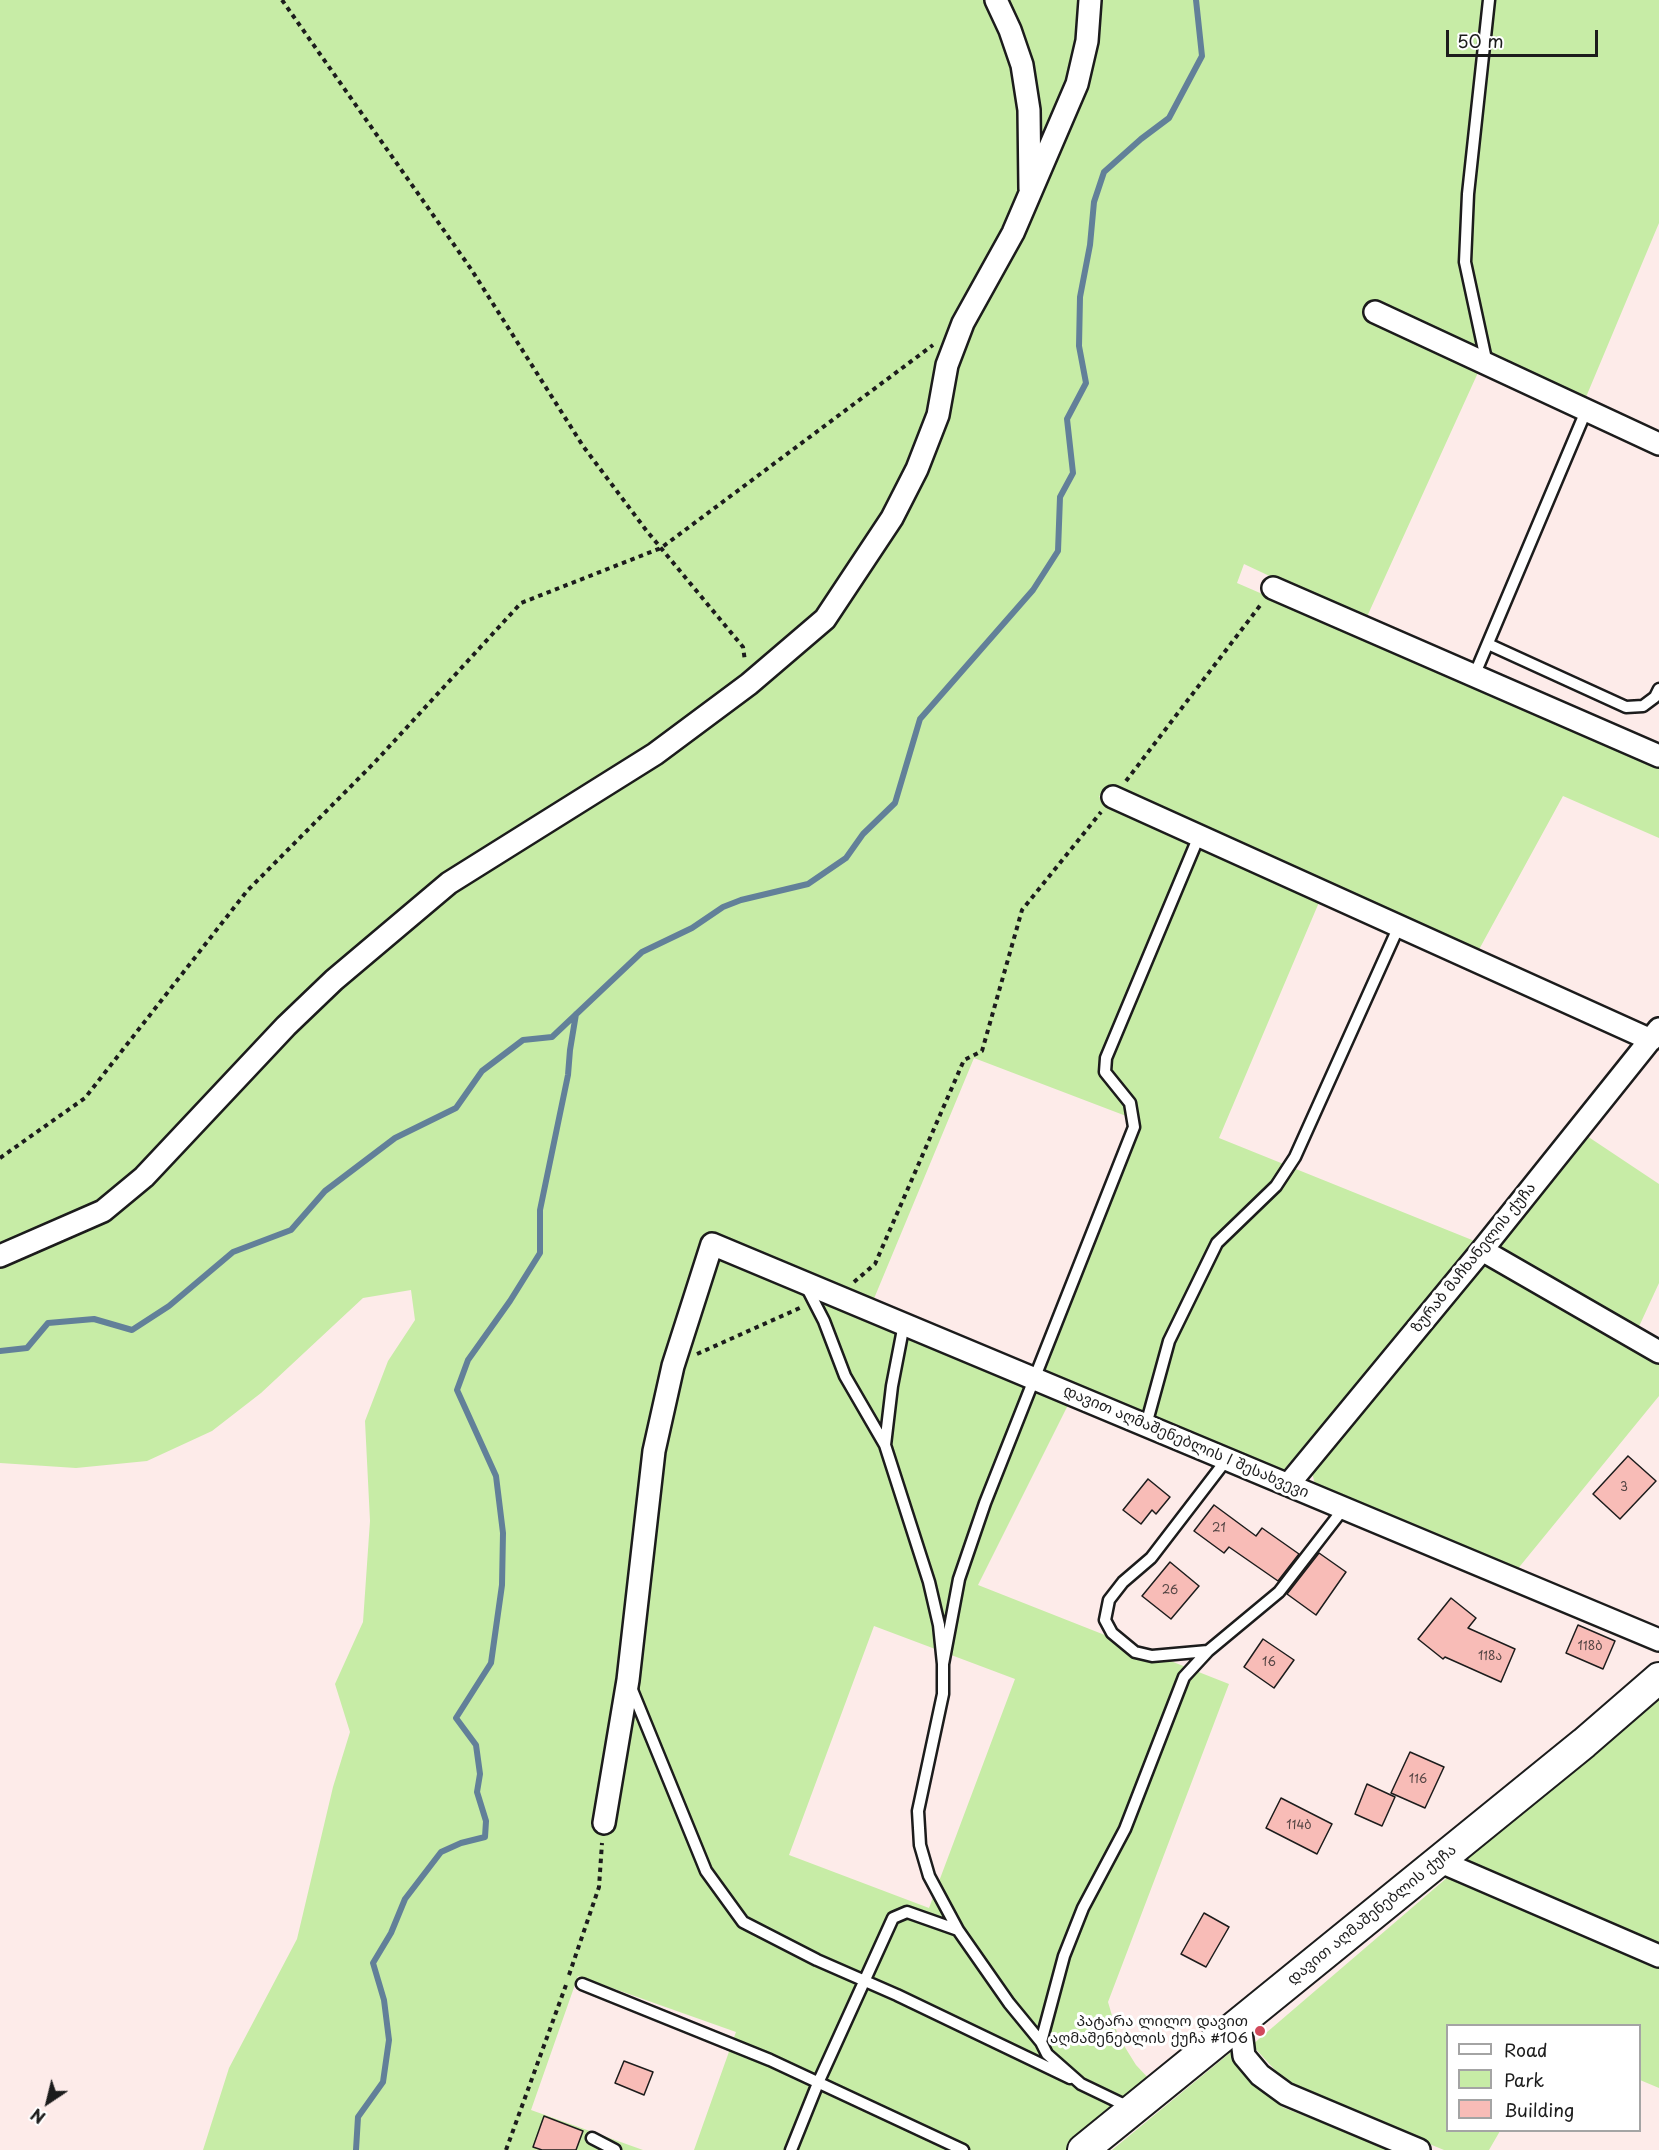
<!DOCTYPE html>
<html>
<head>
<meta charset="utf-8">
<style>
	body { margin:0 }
	#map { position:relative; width:1659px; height:2150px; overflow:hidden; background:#fdebe9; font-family:"Playpen Sans",sans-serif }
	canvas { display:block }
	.legend { position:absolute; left:1446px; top:2024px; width:195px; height:108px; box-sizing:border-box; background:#fff; border:2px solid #a4a4a4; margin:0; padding:8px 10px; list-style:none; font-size:18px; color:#1c1c1c }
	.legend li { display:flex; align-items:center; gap:12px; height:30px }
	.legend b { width:30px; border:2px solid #a4a4a4 }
	.north { position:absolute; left:18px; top:2072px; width:60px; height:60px; -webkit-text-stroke:4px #fff; paint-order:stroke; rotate:215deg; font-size:16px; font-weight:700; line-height:24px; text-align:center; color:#1c1c1c }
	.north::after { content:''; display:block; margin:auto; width:21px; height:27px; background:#1c1c1c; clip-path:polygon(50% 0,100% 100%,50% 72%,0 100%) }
	.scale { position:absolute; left:1446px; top:30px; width:152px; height:27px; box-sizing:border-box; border:3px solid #1c1c1c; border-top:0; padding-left:8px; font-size:18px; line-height:21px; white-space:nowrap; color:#1c1c1c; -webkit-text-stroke:4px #fff; paint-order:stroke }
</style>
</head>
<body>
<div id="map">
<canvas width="1659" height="2150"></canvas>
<ul class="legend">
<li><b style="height:8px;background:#fff"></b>Road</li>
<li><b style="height:16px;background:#c7eca6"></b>Park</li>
<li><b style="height:16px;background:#f8bcb7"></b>Building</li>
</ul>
<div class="north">N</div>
<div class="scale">50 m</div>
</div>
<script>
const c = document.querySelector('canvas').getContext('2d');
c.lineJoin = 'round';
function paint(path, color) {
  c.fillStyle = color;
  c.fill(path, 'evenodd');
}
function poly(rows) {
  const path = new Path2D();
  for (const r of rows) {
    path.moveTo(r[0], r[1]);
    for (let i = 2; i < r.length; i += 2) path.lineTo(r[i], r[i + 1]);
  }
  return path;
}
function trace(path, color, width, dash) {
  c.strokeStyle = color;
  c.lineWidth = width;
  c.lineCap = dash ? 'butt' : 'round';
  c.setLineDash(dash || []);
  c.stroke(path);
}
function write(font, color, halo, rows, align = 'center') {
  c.font = font + ' "Playpen Sans","Noto Sans Georgian",sans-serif';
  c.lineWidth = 6;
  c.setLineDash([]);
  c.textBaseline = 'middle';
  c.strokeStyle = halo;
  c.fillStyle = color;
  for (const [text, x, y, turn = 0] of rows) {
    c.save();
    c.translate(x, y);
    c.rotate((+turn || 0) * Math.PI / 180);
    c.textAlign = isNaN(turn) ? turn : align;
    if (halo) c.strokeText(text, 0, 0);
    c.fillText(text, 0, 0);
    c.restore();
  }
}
paint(poly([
	[0,0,1659,0,1659,223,1581,409,1481,366,1365,621,1244,564,1237,583,1659,766,1659,838,1563,796,1476,955,1104,788,1099,797,1320,900,1219,1138,1477,1242,1269,1487,1069,1403,978,1585,1229,1684,1108,2002,1118,2036,1136,2065,1151,2081,1072,2150,694,2150,736,2032,578,1976,531,2110,643,2150,203,2150,229,2068,297,1939,333,1787,350,1732,335,1684,363,1622,370,1521,365,1421,388,1361,415,1320,411,1290,363,1298,261,1393,212,1431,147,1461,76,1468,0,1463],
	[974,1058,1134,1119,1033,1370,873,1301],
	[874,1626,1015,1679,929,1908,789,1855],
	[1584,1134,1659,1184,1659,1283,1636,1333,1495,1247],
	[1489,1262,1659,1364,1659,1396,1516,1571,1315,1485,1312,1472,1479,1264],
	[1659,1697,1659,1949,1455,1862],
	[1449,1876,1659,1964,1659,2088,1640,2080,1640,2026,1448,2026,1448,2130,1500,2131,1489,2150,1444,2150,1295,2089,1274,2069,1252,2045],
	[1231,2052,1254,2084,1282,2107,1391,2150,1112,2150]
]), '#c7eca6');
trace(poly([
	[0,1351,27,1348,48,1323,94,1319,132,1330,169,1306,233,1252,291,1230,325,1191,395,1138,456,1108,482,1071,523,1040,552,1037,642,952,692,928,723,907,741,900,808,884,846,858,863,834,895,803,920,719,1033,590,1058,551,1060,497,1073,473,1067,419,1086,383,1079,346,1080,297,1090,245,1094,202,1104,172,1141,139,1169,118,1202,56,1196,0],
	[356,2150,358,2117,383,2082,389,2040,384,2000,373,1963,391,1933,405,1899,441,1852,461,1843,485,1837,486,1821,477,1792,480,1774,476,1745,456,1718,491,1663,502,1585,503,1533,496,1476,457,1390,468,1360,510,1301,540,1253,540,1210,568,1075,570,1050,576,1014]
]), '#628099', 6);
const building = poly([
	[1628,1456,1656,1481,1620,1519,1593,1494,1628,1456],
	[1148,1479,1170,1497,1156,1514,1152,1510,1141,1524,1123,1510,1148,1479],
	[1214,1505,1256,1536,1262,1528,1299,1554,1278,1581,1229,1547,1224,1553,1194,1531,1214,1505],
	[1319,1553,1346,1572,1316,1615,1287,1594,1319,1553],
	[1170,1562,1199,1586,1171,1619,1142,1596,1170,1562],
	[1451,1598,1476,1618,1468,1628,1515,1649,1501,1682,1445,1657,1443,1659,1418,1639,1451,1598],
	[1578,1625,1615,1641,1603,1669,1566,1653,1578,1625],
	[1263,1639,1294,1660,1274,1688,1244,1667,1263,1639],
	[1410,1752,1444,1767,1425,1808,1391,1793,1410,1752],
	[1367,1784,1395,1797,1382,1826,1355,1814,1367,1784],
	[1281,1798,1332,1824,1317,1854,1266,1828,1281,1798],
	[1204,1913,1229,1927,1206,1967,1181,1954,1204,1913],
	[624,2061,653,2072,644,2095,615,2083,624,2061],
	[544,2116,583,2131,576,2150,542,2150,533,2147,544,2116]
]);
paint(building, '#f8bcb7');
trace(building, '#1c1c1c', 1.5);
const lane = poly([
	[1487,364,1465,262,1468,194,1489,0],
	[1488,644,1626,707,1643,706,1655,697,1659,689],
	[1474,676,1586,411],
	[806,1286,824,1321,845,1376,885,1445,929,1582,939,1625,943,1664,943,1694,918,1811,920,1845,929,1876,958,1930,1009,2003,1041,2042],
	[1146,1425,1169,1341,1217,1243,1276,1186,1295,1157,1399,926],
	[885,1445,892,1386,904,1324],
	[1208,1651,1152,1656,1135,1652,1112,1633,1105,1620,1109,1600,1123,1582,1151,1558,1227,1459],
	[943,1664,959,1579,985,1503,1134,1127,1130,1103,1105,1072,1106,1058,1199,836],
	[630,1685,706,1871,743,1922,817,1960,897,1995,1070,2078],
	[582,1984,770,2060,963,2150],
	[1131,2108,1081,2084,1047,2054,1041,2042,1064,1956,1083,1908,1125,1829,1184,1677,1208,1651,1279,1592,1344,1508],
	[592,2138,615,2150],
	[791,2150,818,2083,893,1918,907,1912,958,1930]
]);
const street = poly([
	[996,0,1010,30,1022,65,1029,110,1030,189],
	[1375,312,1659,444],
	[1273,588,1659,756],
	[1113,797,1651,1040],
	[1482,1250,1659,1352],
	[0,1256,103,1211,144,1177,286,1026,334,980,449,883,655,754,749,684,825,619,892,518,917,469,938,415,947,365,963,323,1013,233,1077,84,1087,41,1090,0],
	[1288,1485,1482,1250,1659,1029],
	[604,1823,628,1680,654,1451,673,1366,712,1244,1659,1640],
	[1439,1861,1659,1956],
	[1240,2023,1244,2056,1260,2075,1286,2094,1419,2150]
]);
const secondary = poly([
	[1083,2150,1584,1743,1659,1678]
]);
trace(lane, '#1c1c1c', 15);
trace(street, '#1c1c1c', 26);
trace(secondary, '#1c1c1c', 34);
trace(poly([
	[282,0,471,269,583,446,646,530,743,647,745,661],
	[1126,781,1262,603],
	[0,1158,85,1098,247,891,375,762,521,603,661,548,933,345],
	[854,1282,875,1264,964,1060,982,1051,1022,910,1101,812],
	[697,1354,802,1307],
	[569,1975,599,1887,602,1843],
	[506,2150,566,1985]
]), '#1c1c1c', 4, [4.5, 4.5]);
trace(lane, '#fff', 10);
trace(street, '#fff', 21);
trace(secondary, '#fff', 30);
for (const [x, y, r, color] of [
	[1260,2031,6,"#d1495b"]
]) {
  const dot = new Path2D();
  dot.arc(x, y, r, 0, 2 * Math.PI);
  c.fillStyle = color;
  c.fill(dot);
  trace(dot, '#fff', 2);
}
write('12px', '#534443', null, [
	["3",1624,1488],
	["21",1219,1529],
	["26",1170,1591],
	["118ბ",1590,1647],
	["118ა",1490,1657],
	["16",1269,1663],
	["116",1418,1780],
	["114ბ",1299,1826]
]);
write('15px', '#1c1c1c', '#fff', [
	["ზურაბ მაჩხანელის ქუჩა",1474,1258,-51],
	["დავით აღმაშენებლის I შესახვევი",1186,1442,23],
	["დავით აღმაშენებლის ქუჩა",1372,1915,-39]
]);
write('15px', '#1c1c1c', '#fff', [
	["პატარა ლილო დავით",1248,2022],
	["აღმაშენებლის ქუჩა #106",1248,2039]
], 'right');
</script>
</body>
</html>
